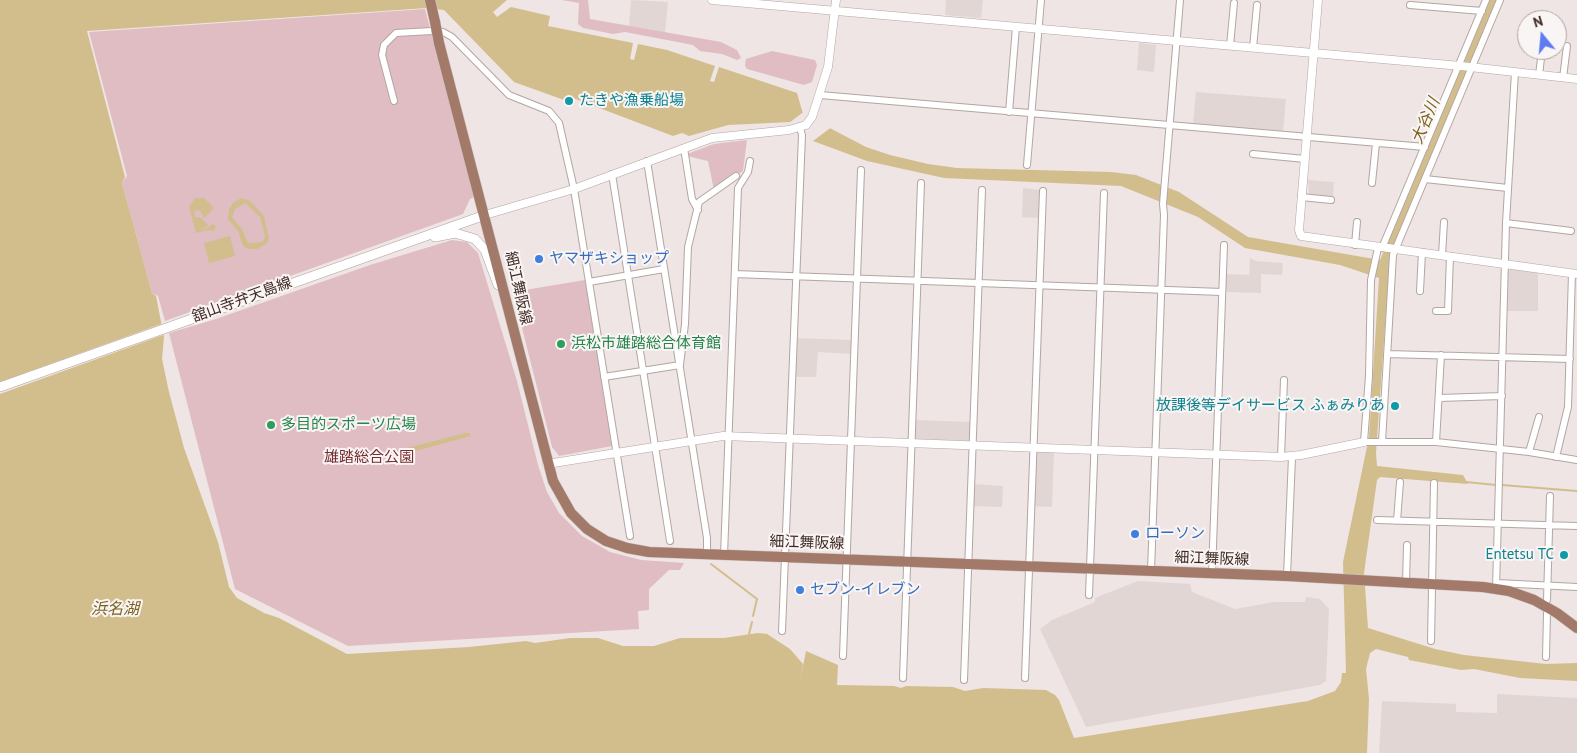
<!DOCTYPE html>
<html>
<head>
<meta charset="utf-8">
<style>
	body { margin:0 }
	#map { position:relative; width:1577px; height:753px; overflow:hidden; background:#eee5e4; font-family:"PT Sans",sans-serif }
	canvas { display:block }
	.north { position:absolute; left:1517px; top:10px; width:50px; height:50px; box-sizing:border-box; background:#faf5f5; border:1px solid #b0a4a1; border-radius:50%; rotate:343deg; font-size:14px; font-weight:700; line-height:20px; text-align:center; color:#402b23 }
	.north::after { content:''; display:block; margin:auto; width:18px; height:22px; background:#5e7bf2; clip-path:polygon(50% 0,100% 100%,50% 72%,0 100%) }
</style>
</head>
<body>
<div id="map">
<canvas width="1577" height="753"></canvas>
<div class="north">N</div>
</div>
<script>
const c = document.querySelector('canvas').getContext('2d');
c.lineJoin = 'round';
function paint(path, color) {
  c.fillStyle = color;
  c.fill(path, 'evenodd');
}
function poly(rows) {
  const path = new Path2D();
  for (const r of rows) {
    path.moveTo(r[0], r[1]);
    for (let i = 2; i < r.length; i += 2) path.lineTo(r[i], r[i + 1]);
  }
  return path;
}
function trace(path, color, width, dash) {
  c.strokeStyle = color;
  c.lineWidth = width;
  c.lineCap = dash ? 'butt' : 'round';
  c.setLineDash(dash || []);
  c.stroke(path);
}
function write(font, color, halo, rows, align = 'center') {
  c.font = font + ' "PT Sans","Noto Sans JP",sans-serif';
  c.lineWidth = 4;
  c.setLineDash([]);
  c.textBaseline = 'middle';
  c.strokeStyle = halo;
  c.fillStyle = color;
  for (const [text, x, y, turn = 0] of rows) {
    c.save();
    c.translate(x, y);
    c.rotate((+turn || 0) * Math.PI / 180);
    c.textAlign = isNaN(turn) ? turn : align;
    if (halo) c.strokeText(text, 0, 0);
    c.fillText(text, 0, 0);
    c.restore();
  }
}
paint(poly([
	[631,0,668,2,665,33,629,27],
	[946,0,983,0,981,18,945,15],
	[1139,43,1156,45,1154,72,1137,70],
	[1196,92,1286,99,1283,131,1193,124],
	[1308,180,1334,182,1333,198,1309,196],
	[1023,188,1041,190,1040,218,1022,217],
	[1250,258,1256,261,1283,263,1282,275,1261,274,1261,293,1224,292,1225,274,1249,275],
	[1511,269,1538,273,1538,311,1507,311,1508,271],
	[795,338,852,340,852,354,818,352,816,377,794,377],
	[914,420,971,422,970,441,914,439],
	[1035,452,1054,452,1052,507,1033,506],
	[974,484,1003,486,1002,507,973,506],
	[1138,581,1190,584,1192,592,1235,609,1274,602,1305,602,1306,597,1320,599,1329,609,1326,681,1320,685,1086,727,1040,629,1052,620,1095,602,1095,598],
	[1497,694,1577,698,1577,753,1379,753,1382,701,1456,704,1456,712,1497,713]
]), '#e2d6d5');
paint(poly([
	[562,0,588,0,590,19,721,42,737,50,741,58,737,60,722,54,700,51,693,45,625,32,613,34,583,28,578,24,579,3],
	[425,9,474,197,470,199,463,214,165,321,158,296,152,293,122,183,127,176,89,32],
	[772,51,815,60,817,65,812,82,804,85,747,69,745,66,746,59],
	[747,140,743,171,714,190,708,161,687,156,687,154,714,144],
	[452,240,467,242,478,253,517,381,538,465,547,492,559,513,582,536,610,552,641,560,684,563,680,570,669,570,649,589,649,610,638,611,639,629,348,646,235,589,169,333,216,319,370,265],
	[585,280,612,446,559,456,552,447,513,292]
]), '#dfbdc3');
paint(poly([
	[0,0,507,0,493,12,497,17,511,7,550,16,548,26,633,43,630,59,634,60,638,44,667,50,715,66,710,81,714,82,719,67,797,93,803,114,866,147,890,155,928,164,957,168,1111,172,1136,175,1179,192,1248,237,1380,260,1490,0,1497,0,1390,255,1376,453,1377,466,1463,475,1468,484,1380,477,1377,480,1364,573,1368,628,1435,649,1464,655,1546,664,1577,663,1577,681,1520,678,1474,669,1461,670,1409,660,1408,657,1376,649,1370,653,1366,669,1369,699,1367,753,0,753],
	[427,8,444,10,514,82,564,100,573,98,673,136,682,133,689,136,728,125,791,122,813,141,867,161,944,178,1121,186,1198,217,1245,248,1340,265,1379,278,1369,437,1343,562,1346,673,1342,673,1341,682,1335,691,1308,701,1074,738,1059,700,1055,695,1046,690,983,688,965,691,953,687,906,686,901,688,894,686,837,685,838,665,806,651,800,681,803,664,790,649,767,634,758,633,724,638,680,638,654,646,623,646,598,638,570,638,535,643,526,641,469,647,347,654,279,618,264,613,237,598,229,587,218,542,184,448,169,392,162,359,164,337,156,296,152,293,122,183,125,177,87,31],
	[195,198,204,198,214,208,204,218,200,210,194,211,195,217,200,217,208,225,207,227,198,230,208,228,212,224,216,226,214,231,208,230,196,233,189,207],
	[241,198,250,201,264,216,269,239,266,244,257,249,248,249,243,246,238,231,228,219,229,209,233,203],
	[245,203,260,217,265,236,262,242,248,243,242,229,232,217,235,209],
	[230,236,235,256,209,263,204,243],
	[465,433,470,433,471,436,404,454,403,449]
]), '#d2be8c');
paint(poly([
	[802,113,833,126,813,141,790,125,781,126,776,123,789,123],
	[164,323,166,334,0,394,0,382]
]), '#eee5e4');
trace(poly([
	[1466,482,1496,485],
	[1502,485,1577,491],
	[711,564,757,599,753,616],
	[749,634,752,622]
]), '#d2be8c', 2);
const minor = poly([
	[1410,5,1482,11],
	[443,32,452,37,509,95,549,111,559,123,574,189,630,536],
	[1230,46,1234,3],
	[1253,48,1257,5],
	[1539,75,1542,50],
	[1563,78,1567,46],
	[820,95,1425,147],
	[394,101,382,55,384,45,396,33,432,31],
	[1009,112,1016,27],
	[684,148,692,199,698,210],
	[1253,154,1305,159],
	[647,161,707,538,707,554],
	[1027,165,1041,0],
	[612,174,670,541],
	[1425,179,1508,188],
	[1372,183,1376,143],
	[1301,197,1331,200],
	[1506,223,1571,231],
	[1355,245,1357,222],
	[1378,248,1371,280,1369,376,1364,442,1436,442,1529,452,1577,460],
	[1382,248,1486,0],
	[1442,255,1444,222],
	[735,274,1222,292],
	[589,282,664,269],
	[1420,291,1422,252],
	[1436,311,1448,311,1450,256],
	[1387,354,1570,359],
	[604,377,680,365,685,324,688,247,699,202,736,176],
	[1439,398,1502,396],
	[1382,442,1393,255,1500,0],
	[1436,442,1441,355],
	[1529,452,1539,417],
	[1281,457,1284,380],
	[1556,457,1568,407,1572,273],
	[1377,520,1577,526],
	[1397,521,1400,482],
	[724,555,738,188,748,172,750,161],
	[1151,571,1164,215,1163,204,1180,0],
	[1212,573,1224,245],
	[1287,576,1292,457],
	[1497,583,1577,587],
	[1406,584,1407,545],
	[1496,589,1506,223,1515,72],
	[1089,595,1104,193],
	[1547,600,1550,496],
	[782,631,802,135,800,128],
	[1431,641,1434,483],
	[843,656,861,170],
	[1546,657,1547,613,1550,608],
	[903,678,921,183],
	[1025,678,1043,191],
	[964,680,982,190]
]);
const tertiary = poly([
	[712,0,1461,66,1577,79],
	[1318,0,1299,230,1301,236,1577,274],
	[485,215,574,189,712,138,789,130,806,125,812,117,828,67,836,0],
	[547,464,723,436,1281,457,1301,455,1364,442]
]);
const secondary = poly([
	[435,237,455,233,475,239,485,250,498,285],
	[0,387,485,215]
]);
const primary = poly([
	[430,0,435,22],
	[439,43,553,481,571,513,587,529,606,541,627,548,649,552,1287,576,1483,587,1509,591,1534,600,1557,613,1577,628]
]);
trace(minor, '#b3a6a2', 8);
trace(tertiary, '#b3a6a2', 9);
trace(secondary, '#b4a19c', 10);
trace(primary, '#cac4c1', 11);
trace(minor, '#fff', 6);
trace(tertiary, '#fff', 8);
trace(secondary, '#fff', 9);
trace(primary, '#a37a69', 10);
const primaryBridge = poly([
	[435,22,439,43]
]);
trace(primaryBridge, '#cac4c1', 11, []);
trace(primaryBridge, '#a37a69', 10);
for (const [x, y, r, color] of [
	[569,101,5,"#0f9aa8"],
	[539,259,5,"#3f7fe0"],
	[561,344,5,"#2e9e5b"],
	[1395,406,5,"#0f9aa8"],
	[271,425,5,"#2e9e5b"],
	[1135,534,5,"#3f7fe0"],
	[1564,555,5,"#0f9aa8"],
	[800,590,5,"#3f7fe0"]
]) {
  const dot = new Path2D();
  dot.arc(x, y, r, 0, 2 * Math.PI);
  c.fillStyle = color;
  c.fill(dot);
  trace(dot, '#faf5f5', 2);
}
write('15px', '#0d838f', '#faf5f5', [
	["たきや漁乗船場",579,101,"left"],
	["放課後等デイサービス ふぁみりあ",1385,406],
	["Entetsu TC",1554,555]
], 'right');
write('15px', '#366cbe', '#faf5f5', [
	["ヤマザキショップ",549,259],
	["ローソン",1145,534],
	["セブン-イレブン",810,590]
], 'left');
write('15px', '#402b23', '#faf5f5', [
	["細江舞阪線",518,288,77],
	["舘山寺弁天島線",242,300,-20],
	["細江舞阪線",807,543,2],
	["細江舞阪線",1212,559,2]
]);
write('15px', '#27864d', '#faf5f5', [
	["浜松市雄踏総合体育館",571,344],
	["多目的スポーツ広場",281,425]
], 'left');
write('15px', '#772d31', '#faf5f5', [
	["雄踏総合公園",369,458]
]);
write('italic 16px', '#7c621c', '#faf5f5', [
	["大谷川",1426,121,-67],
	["浜名湖",115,609]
]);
</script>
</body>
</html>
